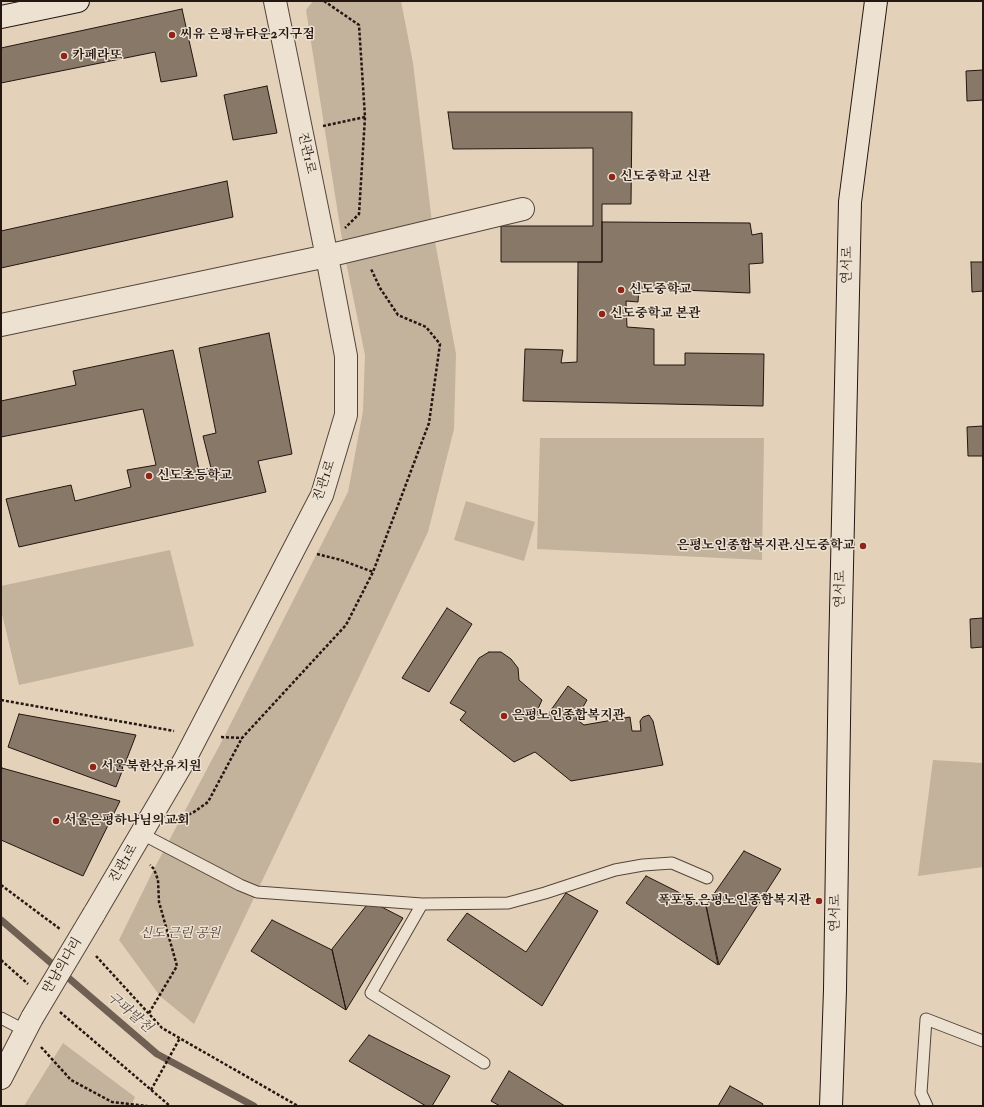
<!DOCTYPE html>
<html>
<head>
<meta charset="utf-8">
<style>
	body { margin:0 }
	#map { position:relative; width:984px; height:1107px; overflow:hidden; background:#e3d2b9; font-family:"IM FELL Double Pica",serif }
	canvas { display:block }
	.frame { position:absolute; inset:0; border:2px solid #241610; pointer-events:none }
</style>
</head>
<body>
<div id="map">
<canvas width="984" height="1107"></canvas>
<div class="frame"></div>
</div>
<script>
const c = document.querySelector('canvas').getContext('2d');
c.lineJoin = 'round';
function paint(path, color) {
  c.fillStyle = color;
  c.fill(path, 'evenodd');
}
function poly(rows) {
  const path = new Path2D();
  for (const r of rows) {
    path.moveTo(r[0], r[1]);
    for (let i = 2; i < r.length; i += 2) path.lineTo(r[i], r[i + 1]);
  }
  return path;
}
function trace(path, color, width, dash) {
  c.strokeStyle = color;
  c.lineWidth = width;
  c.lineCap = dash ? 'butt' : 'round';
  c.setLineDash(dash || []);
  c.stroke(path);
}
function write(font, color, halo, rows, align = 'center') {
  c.font = font + ' "IM FELL Double Pica","Noto Serif KR",serif';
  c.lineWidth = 3;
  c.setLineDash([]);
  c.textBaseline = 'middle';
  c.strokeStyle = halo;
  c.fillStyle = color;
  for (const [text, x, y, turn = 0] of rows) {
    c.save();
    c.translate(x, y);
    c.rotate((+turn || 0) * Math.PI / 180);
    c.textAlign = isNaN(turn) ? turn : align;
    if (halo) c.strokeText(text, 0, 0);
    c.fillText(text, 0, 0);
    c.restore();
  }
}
paint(poly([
	[313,1,401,1,413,63,433,231,456,354,454,429,428,532,194,1024,160,996,119,940,154,869,224,737,348,492,363,411,365,355,344,252,306,10],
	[540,438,764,438,762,560,537,549],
	[466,501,535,522,524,561,454,540],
	[170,550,194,646,19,685,1,610,1,586],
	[933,760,983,763,983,867,918,876],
	[63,1043,135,1097,131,1106,24,1106]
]), '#c3b29c');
trace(poly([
	[1,920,157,1054,254,1106]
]), '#706053', 7);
const building = poly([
	[182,9,197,76,161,82,155,52,1,83,1,48,182,9],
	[983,70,983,100,967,101,966,71,983,70],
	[267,86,277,133,233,140,224,95,267,86],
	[448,112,632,112,631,204,602,204,602,262,501,262,501,226,593,226,593,148,453,149,448,112],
	[227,181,233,217,1,268,1,231,227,181],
	[602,222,750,223,752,235,762,233,763,263,749,264,750,293,639,288,638,302,626,301,627,327,654,329,654,365,685,365,685,353,764,354,763,406,523,401,525,349,563,350,561,363,577,362,578,262,602,262,602,222],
	[971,262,983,262,983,291,972,292,971,262],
	[269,333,292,454,258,461,266,492,19,547,6,499,71,485,75,501,131,487,127,470,156,465,143,409,1,437,1,401,76,385,73,371,173,350,199,470,211,468,203,436,216,433,199,348,269,333],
	[983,426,983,456,968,456,967,427,983,426],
	[447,608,472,624,429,692,402,678,447,608],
	[983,618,983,647,971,648,970,619,983,618],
	[489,652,501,652,511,659,518,668,519,680,542,700,537,711,546,717,568,686,587,700,576,719,584,725,630,717,632,731,641,731,640,721,643,717,649,715,653,721,663,765,571,781,535,752,514,762,460,720,466,712,450,703,479,658,489,652],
	[19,714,136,735,116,787,8,747,19,714],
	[2,768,120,801,83,876,1,840,1,772,2,768],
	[744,851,781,869,719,965,706,905,744,851],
	[646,876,706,906,718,965,626,903,646,876],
	[566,893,598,911,542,1006,447,940,467,913,526,952,566,893],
	[370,901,403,918,346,1010,332,949,370,901],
	[272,920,332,950,346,1010,251,951,272,920],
	[369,1035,450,1076,432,1106,426,1106,349,1061,369,1035],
	[509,1071,565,1106,500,1106,491,1101,509,1071],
	[730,1086,763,1104,762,1106,718,1106,730,1086]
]);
paint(building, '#877868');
trace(building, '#241610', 1);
const lane = poly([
	[142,834,240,885,257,892,422,904,508,903,545,893,615,870,643,865,672,863,707,878],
	[422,904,371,993,484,1063],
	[1,1018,26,1031],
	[927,1106,921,1093,926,1019,983,1041]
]);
const street = poly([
	[1,325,327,256,523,209],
	[94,914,185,759,322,495,346,415,346,356,329,267,275,1],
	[1,1078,32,1018]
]);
const secondary = poly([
	[1,17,78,1],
	[831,1106,835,990,840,656,850,202,876,1]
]);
trace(lane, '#54453a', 13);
trace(street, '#54453a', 24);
trace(secondary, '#241610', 24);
trace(poly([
	[324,1,359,25,365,117,359,214,345,228],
	[323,126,365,117],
	[317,554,341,560,373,572],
	[1,700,174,731],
	[221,737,242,738],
	[175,821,194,812,208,802,242,738,346,625,373,572,429,423,440,344,426,327,398,315,380,288,371,269],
	[1,885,60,929],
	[96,956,162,1028,298,1106],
	[1,960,28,984],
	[60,1012,170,1106],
	[149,1013,177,966,159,902,158,880,154,869,150,865],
	[41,1047,71,1080,112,1102,147,1106],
	[151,1090,180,1038]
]), '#241610', 2.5, [3, 2]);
trace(lane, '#ede2d2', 11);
trace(street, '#ede2d2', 22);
trace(secondary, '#ede2d2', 22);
const streetBridge = poly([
	[32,1018,94,914]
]);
trace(streetBridge, '#54453a', 24, []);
trace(streetBridge, '#ede2d2', 22);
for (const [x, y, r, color] of [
	[172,35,4,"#8f2418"],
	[64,56,4,"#8f2418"],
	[612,177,4,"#8f2418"],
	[621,290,4,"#8f2418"],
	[602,314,4,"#8f2418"],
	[149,476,4,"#8f2418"],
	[863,546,4,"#8f2418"],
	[504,716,4,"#8f2418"],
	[93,767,4,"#8f2418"],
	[56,821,4,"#8f2418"],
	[819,901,4,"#8f2418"]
]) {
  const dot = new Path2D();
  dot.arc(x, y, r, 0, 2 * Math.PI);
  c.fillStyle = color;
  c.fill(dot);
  trace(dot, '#ede2d2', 1.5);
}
write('bold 13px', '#241610', '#ede2d2', [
	["씨유 은평뉴타운2지구점",180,35],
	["카페라또",72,56],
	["신도중학교 신관",620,177],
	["신도중학교",629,290],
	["신도중학교 본관",610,314],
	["신도초등학교",157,476],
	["은평노인종합복지관.신도중학교",855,546,"right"],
	["은평노인종합복지관",512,716],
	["서울북한산유치원",101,767],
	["서울은평하나님의교회",64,821],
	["폭포동.은평노인종합복지관",811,901,"right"]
], 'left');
write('13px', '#241610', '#ede2d2', [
	["진관1로",306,153,78],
	["연서로",848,265,-89],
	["진관1로",325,481,-71],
	["연서로",841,589,-89],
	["진관1로",124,864,-59],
	["연서로",836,913,-89],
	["만남의다리",63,966,-59]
]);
write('italic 13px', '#54453a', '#ede2d2', [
	["신도 근린 공원",180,934]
]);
write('italic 14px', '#56483d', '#ede2d2', [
	["구파발천",129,1013,40]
]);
</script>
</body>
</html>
